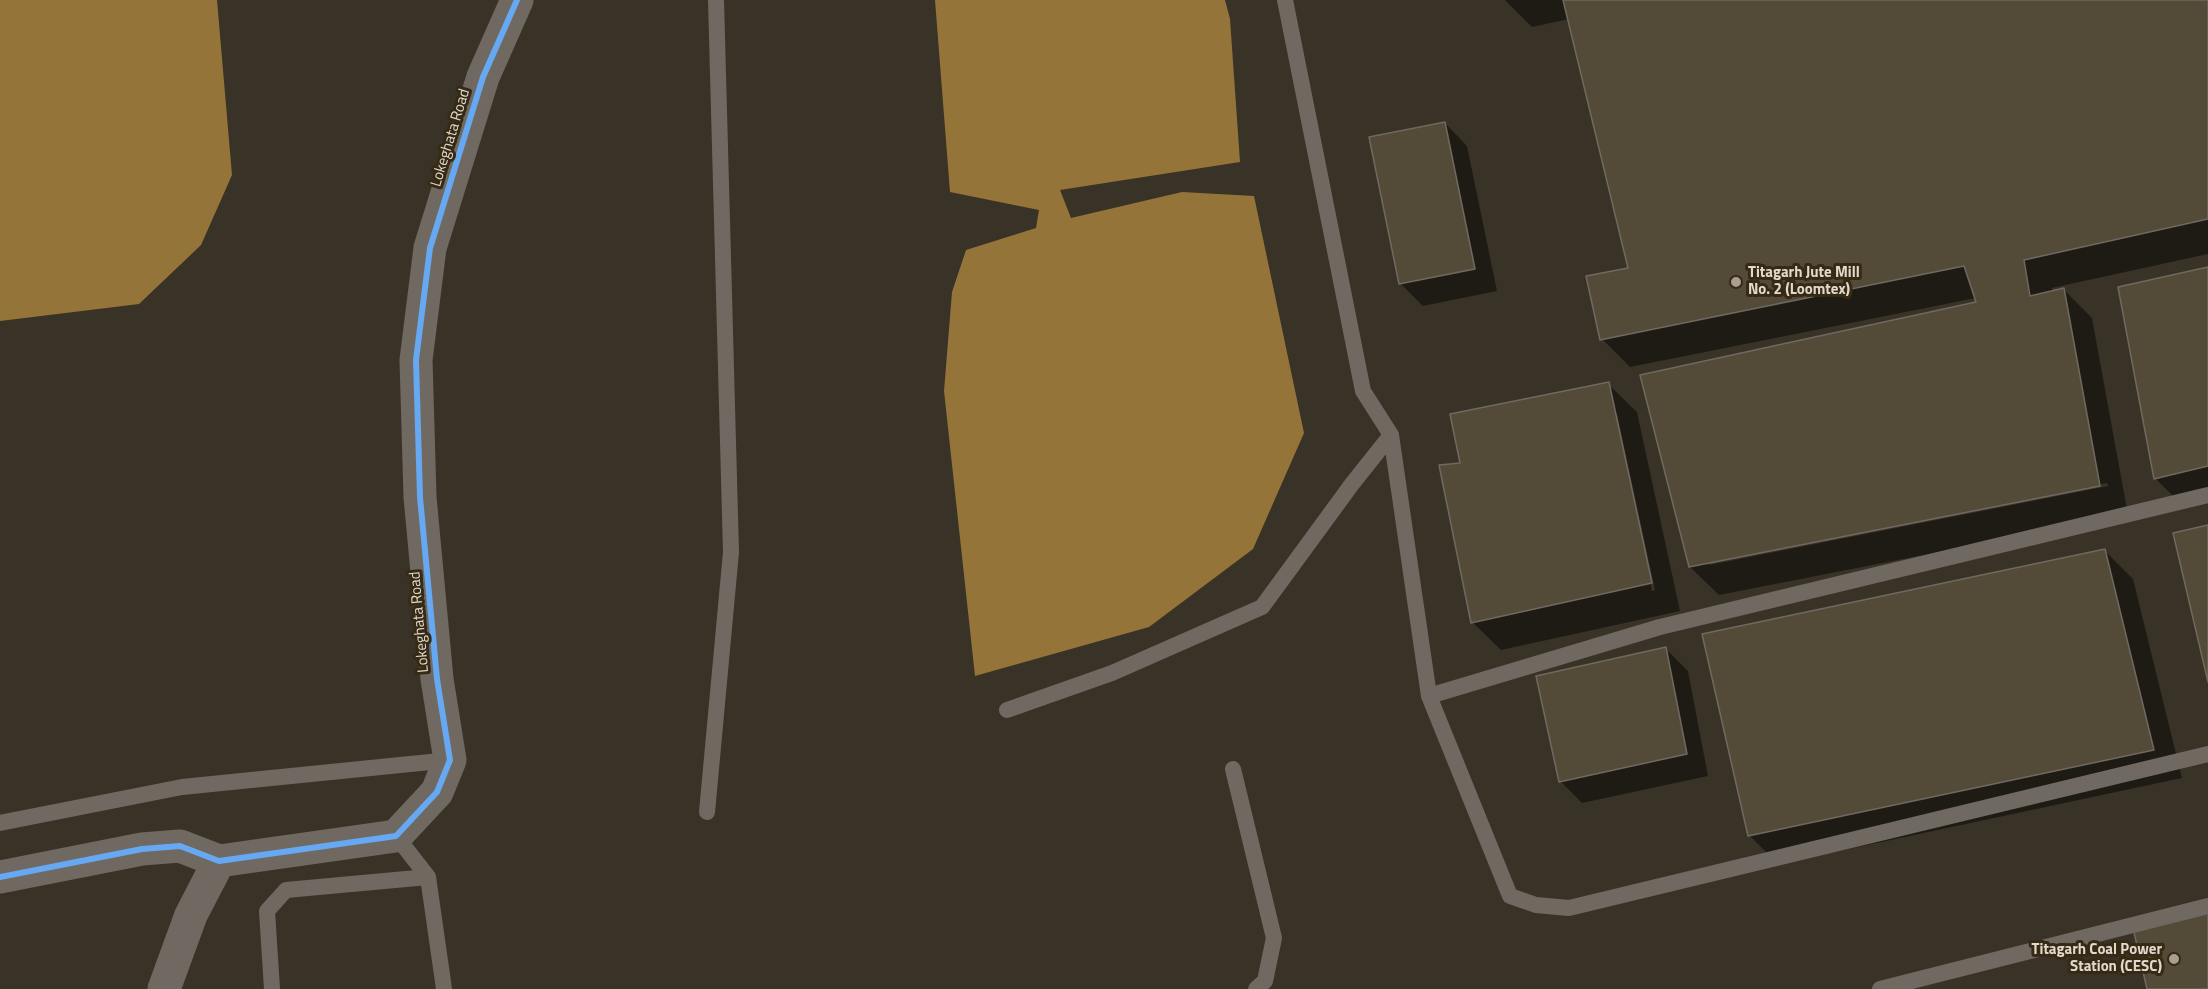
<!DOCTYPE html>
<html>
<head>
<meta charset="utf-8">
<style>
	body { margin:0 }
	canvas { display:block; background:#393227 }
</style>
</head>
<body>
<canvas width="2208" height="989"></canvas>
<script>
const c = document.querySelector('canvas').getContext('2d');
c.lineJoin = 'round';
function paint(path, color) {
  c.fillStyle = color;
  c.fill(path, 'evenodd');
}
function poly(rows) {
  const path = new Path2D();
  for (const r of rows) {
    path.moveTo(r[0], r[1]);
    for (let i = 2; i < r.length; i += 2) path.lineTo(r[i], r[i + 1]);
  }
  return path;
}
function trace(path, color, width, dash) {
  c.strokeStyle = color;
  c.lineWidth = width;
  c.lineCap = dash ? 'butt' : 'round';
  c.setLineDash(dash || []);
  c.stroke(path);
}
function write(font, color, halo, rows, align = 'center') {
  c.font = font + ' "Titillium Web",sans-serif';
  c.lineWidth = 6;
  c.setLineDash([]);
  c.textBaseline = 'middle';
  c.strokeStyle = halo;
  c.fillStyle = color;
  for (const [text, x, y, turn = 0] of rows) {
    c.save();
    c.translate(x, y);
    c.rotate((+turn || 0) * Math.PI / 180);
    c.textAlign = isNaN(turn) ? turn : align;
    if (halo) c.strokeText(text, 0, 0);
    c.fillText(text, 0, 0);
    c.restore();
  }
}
paint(poly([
	[0,0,217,0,232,175,201,245,139,304,0,321],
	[935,0,1225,0,1230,19,1240,162,1060,190,1071,218,1182,192,1254,196,1304,433,1253,549,1149,627,975,676,944,391,952,292,966,250,1036,228,1039,210,950,192]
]), '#957439');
paint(poly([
	[1505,0,2208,0,2208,254,2052,288,2053,292,2064,290,2092,318,2128,515,1719,595,1690,567,1977,303,1976,298,1630,367,1602,339,1630,269,1569,19,1532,27],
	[2107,483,2108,486,1709,565,1709,562],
	[1445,123,1467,146,1497,291,1423,306,1400,283],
	[2208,268,2208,501,2184,507,2155,478],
	[1608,384,1637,412,1680,611,1501,650,1472,622,1461,465],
	[1614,414,1617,414,1655,590,1652,591],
	[2105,551,2133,579,2182,778,1778,864,1749,835],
	[1665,648,1688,671,1708,776,1582,803,1560,781]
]), '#0007');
const building = poly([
	[1563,0,2208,0,2208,219,2024,260,2030,296,2064,288,2100,486,1689,567,1640,375,1976,302,1964,266,1600,340,1586,276,1628,268,1563,0],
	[1445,122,1475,269,1399,284,1369,137,1445,122],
	[2208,267,2208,466,2154,479,2118,287,2208,267],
	[1609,382,1652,583,1471,623,1439,465,1460,463,1450,414,1609,382],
	[2208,525,2208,682,2173,533,2208,525],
	[2105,549,2154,750,1748,836,1702,634,2105,549],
	[1666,647,1687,754,1559,782,1536,676,1666,647],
	[2208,910,2208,989,2147,989,2133,928,2208,910]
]);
paint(building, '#534a37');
trace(building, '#6f6960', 1.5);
trace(poly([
	[1285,0,1363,391,1391,435],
	[1429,696,1510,896,1536,905,1569,908,2208,754],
	[1007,710,1112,673,1262,607,1352,484,1391,435,1429,696,1660,627,2208,495],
	[1233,769,1274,938,1265,981,1256,989],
	[707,812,731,552,716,0],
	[0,823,182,787,450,760],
	[396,836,428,877,444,989],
	[272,989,267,911,286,890,428,877],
	[1880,989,2208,906]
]), '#6f6961', 16);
trace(poly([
	[0,877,142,849,180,846,219,861,396,836,437,792,450,760,437,679,420,497,416,360,430,248,483,77,517,0],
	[164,989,191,915,219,861]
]), '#6f6961', 33);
trace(poly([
	[0,877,142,849,180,846,219,861,396,836,437,792,450,760,437,679,420,497,416,360,430,248,483,77,517,0]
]), '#66a8f1', 6);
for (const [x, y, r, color] of [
	[1736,282,6,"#a69f92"],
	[2174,959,6,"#a69f92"]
]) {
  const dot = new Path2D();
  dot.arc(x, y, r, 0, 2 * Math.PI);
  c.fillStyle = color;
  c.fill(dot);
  trace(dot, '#362a15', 2);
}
write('15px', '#e0d9cc', '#362a15', [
	["Lokeghata Road",451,138,-73],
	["Lokeghata Road",420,622,-95]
]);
write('bold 15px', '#e0d9cc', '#362a15', [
	["Titagarh Jute Mill",1748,273],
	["No. 2 (Loomtex)",1748,290],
	["Titagarh Coal Power",2162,950,"right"],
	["Station (CESC)",2162,967,"right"]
], 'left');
</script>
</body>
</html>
